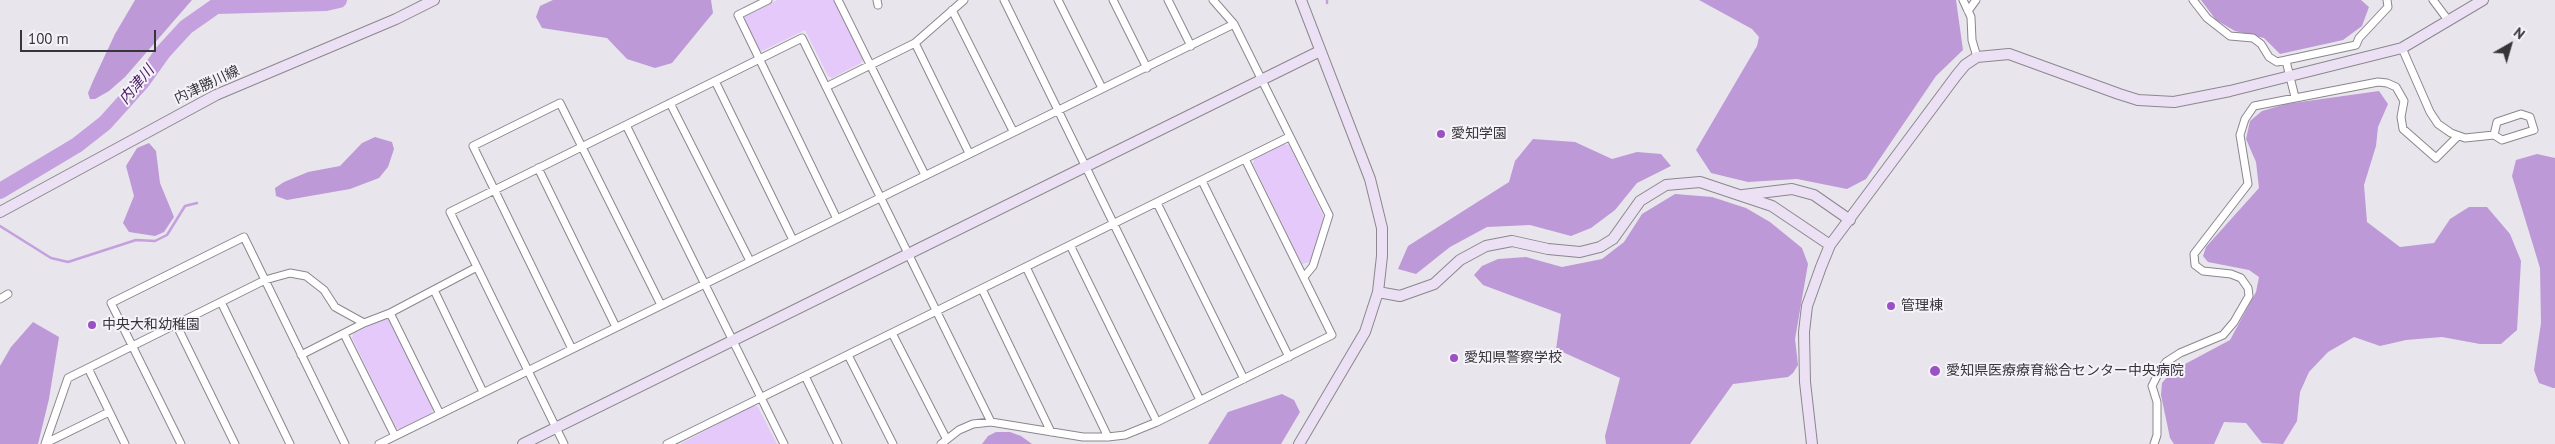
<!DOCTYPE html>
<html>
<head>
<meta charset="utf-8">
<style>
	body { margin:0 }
	#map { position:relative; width:2555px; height:444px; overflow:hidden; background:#e9e5ec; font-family:"PT Sans",sans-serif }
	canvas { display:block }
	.north { position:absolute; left:2485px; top:20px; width:50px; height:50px; -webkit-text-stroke:4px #f6f2fa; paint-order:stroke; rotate:38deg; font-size:14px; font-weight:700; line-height:20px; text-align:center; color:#363538 }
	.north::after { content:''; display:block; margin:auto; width:18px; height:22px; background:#363538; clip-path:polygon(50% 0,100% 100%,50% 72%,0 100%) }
	.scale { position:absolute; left:20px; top:30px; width:136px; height:22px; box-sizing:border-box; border:2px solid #363538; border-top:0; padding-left:6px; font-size:15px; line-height:18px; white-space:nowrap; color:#363538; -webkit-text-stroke:4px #f6f2fa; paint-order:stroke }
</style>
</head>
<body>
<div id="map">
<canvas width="2555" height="444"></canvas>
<div class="north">N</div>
<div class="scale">100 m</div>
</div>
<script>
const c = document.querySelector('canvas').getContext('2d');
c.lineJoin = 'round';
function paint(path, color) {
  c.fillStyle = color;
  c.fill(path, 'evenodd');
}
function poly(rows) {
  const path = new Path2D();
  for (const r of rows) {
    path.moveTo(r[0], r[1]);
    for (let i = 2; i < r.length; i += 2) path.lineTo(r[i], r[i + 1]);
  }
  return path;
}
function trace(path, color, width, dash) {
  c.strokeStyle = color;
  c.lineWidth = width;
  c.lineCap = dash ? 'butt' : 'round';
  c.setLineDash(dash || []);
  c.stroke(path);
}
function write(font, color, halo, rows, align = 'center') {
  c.font = font + ' "PT Sans","Noto Sans JP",sans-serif';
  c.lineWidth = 4;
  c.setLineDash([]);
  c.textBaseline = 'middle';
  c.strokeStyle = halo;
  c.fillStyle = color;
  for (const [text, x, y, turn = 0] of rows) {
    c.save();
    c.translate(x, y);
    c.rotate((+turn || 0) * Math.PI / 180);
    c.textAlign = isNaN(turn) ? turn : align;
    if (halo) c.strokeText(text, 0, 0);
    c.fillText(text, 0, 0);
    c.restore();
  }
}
paint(poly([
	[777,0,834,0,863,59,861,63,832,78,828,76,805,30,762,51,758,49,744,20,745,16],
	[1284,144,1289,145,1323,215,1323,219,1310,262,1302,264,1253,164,1254,159],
	[384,318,389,319,433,409,431,414,400,429,396,428,352,338,353,334],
	[754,405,758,407,777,444,680,444]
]), '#e5c9fa');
paint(poly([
	[135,0,192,0,125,77,109,91,95,99,90,99,88,93,93,81,115,34],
	[553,0,711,0,713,13,672,63,655,68,627,59,607,38,542,28,536,17,540,6],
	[1699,0,1956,0,1963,50,1936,76,1866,179,1847,189,1797,179,1748,182,1711,173,1696,150,1757,46,1759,37,1752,29],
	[2201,0,2361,0,2369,7,2362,26,2343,40,2280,54,2264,38,2235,31,2216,20],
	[2379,91,2388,104,2378,127,2376,146,2364,185,2367,222,2400,247,2434,243,2450,219,2469,207,2487,207,2510,234,2521,261,2517,330,2501,344,2480,344,2442,337,2406,340,2380,346,2354,337,2328,352,2309,372,2300,392,2297,421,2283,444,2262,443,2246,423,2224,422,2214,444,2174,444,2170,438,2161,395,2162,383,2172,371,2230,340,2256,292,2259,277,2249,270,2208,262,2203,256,2206,247,2259,188,2256,162,2246,139,2250,121,2262,111,2286,104],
	[375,137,392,142,394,149,388,167,379,178,350,189,287,200,276,196,275,188,284,182,308,172,340,166,362,143],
	[1533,139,1575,142,1612,159,1637,152,1661,154,1671,166,1637,183,1615,210,1591,228,1571,236,1530,225,1487,227,1450,247,1416,274,1398,269,1408,246,1509,182,1515,161],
	[149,143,156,151,160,183,174,217,164,232,155,236,129,232,123,223,134,196,126,166,137,148],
	[2537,154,2555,158,2555,388,2553,388,2539,383,2534,370,2541,323,2540,268,2512,176,2516,160],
	[1675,194,1712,197,1746,208,1770,222,1802,248,1808,264,1795,339,1798,365,1793,373,1788,377,1733,384,1690,444,1606,444,1605,436,1620,378,1556,349,1561,314,1483,285,1474,275,1482,266,1498,259,1526,257,1562,267,1602,259,1624,242,1642,214],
	[33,322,59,337,49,399,38,444,0,444,0,366,11,347],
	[1282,394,1294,400,1300,412,1281,444,1208,444,1228,412],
	[996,432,1010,432,1021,436,1032,444,982,444,988,436]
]), '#bd99d7');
trace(poly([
	[1327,0,1327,3],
	[0,226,51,258,68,262,136,240,155,241,167,235,185,206,197,203]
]), '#c4a0de', 2.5);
trace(poly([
	[0,191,77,145,105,123,141,83,163,52,186,27,216,6,326,3,339,0]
]), '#c4a0de', 16);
const street = poly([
	[768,0,738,15,837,219],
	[838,0,925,175],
	[877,0,878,5],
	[1004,0,1200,400],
	[1058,0,1102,88],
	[1113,0,1147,68],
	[1168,0,1191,46],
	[1213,0,1234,24,1329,215,1313,266,1304,277],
	[1963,0,1971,17,1972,40,1977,57],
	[2193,0,2207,18,2230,36,2253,38,2261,44,2269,57,2277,62,2356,45,2359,38,2388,7,2387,0],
	[2433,0,2448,20],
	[952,10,1013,131],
	[1968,11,1976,0],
	[915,43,969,153],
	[2402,48,2430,112,2438,124,2451,133,2465,138,2494,135,2497,122,2521,114,2530,117,2534,130,2502,140,2494,135],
	[2286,61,2295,97],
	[715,81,793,240],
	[826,87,915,43,964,0],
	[670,103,750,261],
	[626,125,784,444],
	[538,168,616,327],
	[1202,181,1289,357],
	[1157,203,1244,379],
	[1070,245,1157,422],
	[1026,267,1108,437],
	[982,289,1051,432],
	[434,290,483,392],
	[0,299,8,294],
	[221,302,290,444],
	[390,313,440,414],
	[176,324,235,444],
	[892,333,946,438],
	[344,334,395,436],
	[572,349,473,146,560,103,661,305],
	[301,355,364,323],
	[848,355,893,444],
	[88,368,125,444],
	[805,376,838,444],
	[46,443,109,412],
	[45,444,68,378,265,280,290,273,306,276,324,290,335,307,364,323,390,313,477,267],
	[181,444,111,303,244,237,345,444],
	[379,444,1234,24],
	[564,444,450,212,802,38,991,422],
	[667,444,1289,137],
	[941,444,959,430,973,424,991,422,1083,437,1108,437,1125,435,1157,422,1332,335,1245,159],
	[2154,444,2157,435,2157,402,2152,386,2159,372,2166,362,2180,353,2223,335,2234,322,2249,296,2248,288,2241,278,2231,274,2203,271,2195,265,2194,254,2248,184,2240,135,2245,119,2254,106,2378,82,2387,83,2396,87,2404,101,2401,117,2403,129,2436,158,2458,136]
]);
const secondary = poly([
	[1743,195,1792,189,1814,195,1850,220],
	[0,212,216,95,396,19,434,0],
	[1378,292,1400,296,1434,284,1460,260,1486,246,1512,241,1548,249,1580,252,1600,247,1613,239,1640,201,1666,185,1700,182,1772,206,1830,245],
	[523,444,1320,51],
	[1299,444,1365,332,1378,292,1382,256,1382,228,1370,179,1301,0],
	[1812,444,1805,382,1804,332,1807,306,1821,267,1830,245,1956,76,1965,65,1977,57,2009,54,2119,94,2138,100,2174,102,2230,91,2402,48,2483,0]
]);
trace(street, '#8a878d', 9);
trace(secondary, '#8a878d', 12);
trace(street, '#fff', 7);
trace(secondary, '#ece1f4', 10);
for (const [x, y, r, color] of [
	[1441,134,5,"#9951c4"],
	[1891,306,5,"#9951c4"],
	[92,325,5,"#9951c4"],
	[1454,358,5,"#9951c4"],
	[1935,371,6,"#9951c4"]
]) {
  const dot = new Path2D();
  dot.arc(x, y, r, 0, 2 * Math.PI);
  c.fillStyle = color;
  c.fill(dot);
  trace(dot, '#f6f2fa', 2);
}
write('14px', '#363538', '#f6f2fa', [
	["内津勝川線",207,85,-25]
]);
write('14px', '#363538', '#f6f2fa', [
	["愛知学園",1451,134],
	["管理棟",1901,306],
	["中央大和幼稚園",102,325],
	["愛知県警察学校",1464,358],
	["愛知県医療療育総合センター中央病院",1946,371]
], 'left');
write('italic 15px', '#471961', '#f6f2fa', [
	["内津川",137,85,-50]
]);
</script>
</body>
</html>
